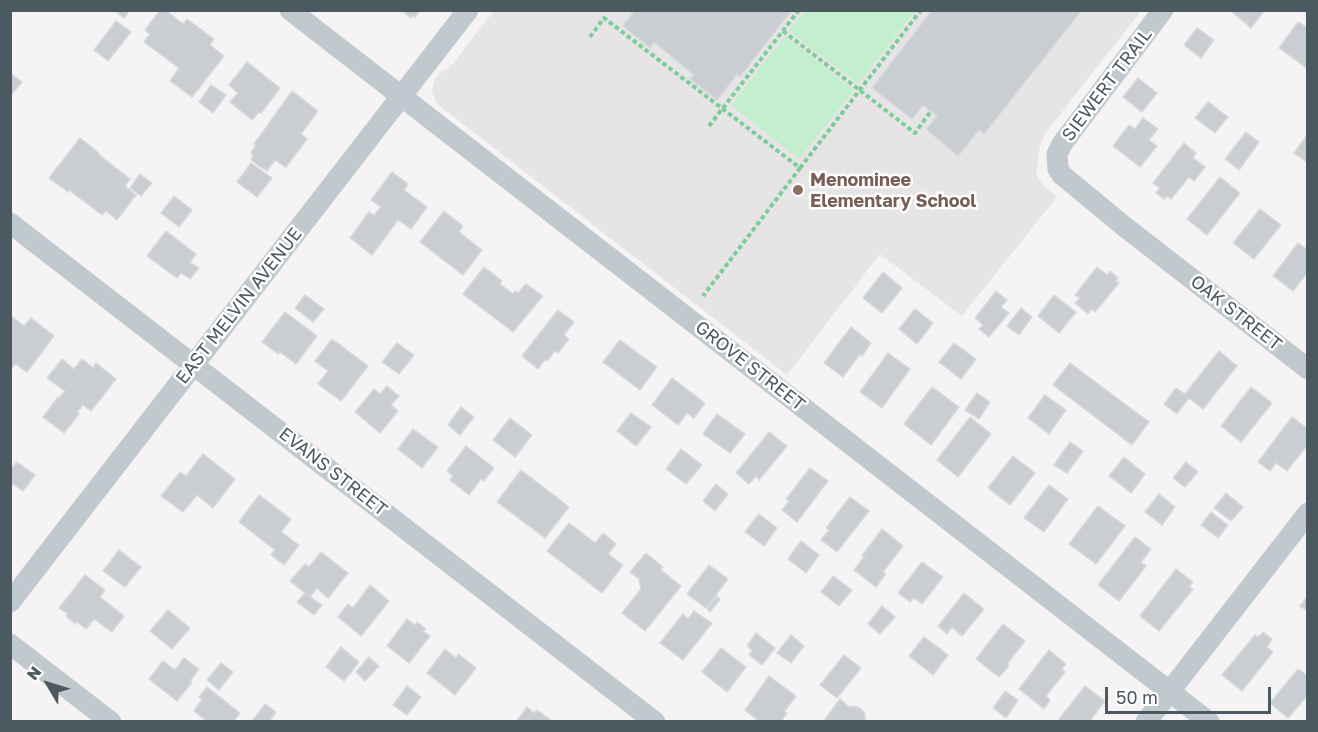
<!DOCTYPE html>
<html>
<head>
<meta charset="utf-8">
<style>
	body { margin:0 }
	#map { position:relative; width:1318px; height:732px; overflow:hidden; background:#f5f3f3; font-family:"Golos Text",sans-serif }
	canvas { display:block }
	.frame { position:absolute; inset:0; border:12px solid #4b5960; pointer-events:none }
	.north { position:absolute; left:18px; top:654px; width:60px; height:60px; -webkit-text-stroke:4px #fff; paint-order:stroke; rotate:308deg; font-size:16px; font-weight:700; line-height:24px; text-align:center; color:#4b5960 }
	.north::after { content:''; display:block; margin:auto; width:21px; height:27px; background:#4b5960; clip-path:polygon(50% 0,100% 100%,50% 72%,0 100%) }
	.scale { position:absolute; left:1105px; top:687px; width:166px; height:27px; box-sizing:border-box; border:3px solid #4b5960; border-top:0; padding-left:8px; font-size:18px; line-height:21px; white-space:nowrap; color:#4b5960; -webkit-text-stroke:4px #fff; paint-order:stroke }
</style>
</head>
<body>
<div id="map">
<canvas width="1318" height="732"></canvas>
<div class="frame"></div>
<div class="north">N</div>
<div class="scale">50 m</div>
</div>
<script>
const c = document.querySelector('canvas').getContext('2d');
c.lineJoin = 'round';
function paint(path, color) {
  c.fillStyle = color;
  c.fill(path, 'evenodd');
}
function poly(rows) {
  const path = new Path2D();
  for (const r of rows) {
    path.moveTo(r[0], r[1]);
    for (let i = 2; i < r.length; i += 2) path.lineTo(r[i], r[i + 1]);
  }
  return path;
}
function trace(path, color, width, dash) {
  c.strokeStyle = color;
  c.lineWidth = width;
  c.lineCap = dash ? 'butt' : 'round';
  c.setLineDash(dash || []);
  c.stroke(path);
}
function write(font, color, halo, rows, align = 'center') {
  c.font = font + ' "Golos Text",sans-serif';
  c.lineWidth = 5;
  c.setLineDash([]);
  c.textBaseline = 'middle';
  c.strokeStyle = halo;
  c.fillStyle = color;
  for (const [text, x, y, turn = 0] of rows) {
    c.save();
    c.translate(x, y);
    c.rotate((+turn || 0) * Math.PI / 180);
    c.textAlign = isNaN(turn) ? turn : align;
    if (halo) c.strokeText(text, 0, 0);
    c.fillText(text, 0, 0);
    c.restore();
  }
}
paint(poly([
	[494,11,1141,11,1046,132,1040,145,1036,173,1042,184,1057,197,962,316,880,254,787,375,437,104,432,91,434,81,442,71,450,67]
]), '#e6e4e5');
paint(poly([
	[805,11,805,10,915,11,858,84,789,31],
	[785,36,854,90,799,159,731,105]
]), '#c4efcf');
const building = poly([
	[114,10,130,10,124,18,114,10],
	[160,10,165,10,183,24,187,19,214,39,210,45,224,56,192,97,170,81,179,68,144,42,150,34,145,30,160,10],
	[401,10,420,10,415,17,413,15,411,18,401,10],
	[635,10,792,10,740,77,737,75,717,100,690,79,694,75,654,42,650,48,623,26,635,10],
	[932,10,1082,10,984,134,979,130,958,156,926,129,937,116,923,105,912,119,872,88,932,10],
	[1230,10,1265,10,1251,28,1230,10],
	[116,21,131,32,108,61,94,50,116,21],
	[1298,22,1308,28,1308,69,1279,48,1298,22],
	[1197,28,1214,40,1201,58,1184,45,1197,28],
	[247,62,280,88,261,113,259,112,252,120,230,102,238,93,229,85,247,62],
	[10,73,22,82,10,96,10,73],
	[1138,78,1157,93,1142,112,1123,97,1138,78],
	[211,85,226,95,213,113,199,102,211,85],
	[292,91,318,111,301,134,307,139,286,167,275,160,267,171,264,169,265,167,262,168,252,161,252,158,253,155,251,152,256,145,254,144,292,91],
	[1208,102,1228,117,1215,133,1195,118,1208,102],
	[1143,118,1158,129,1149,140,1157,146,1140,167,1113,146,1129,125,1135,129,1143,118],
	[1246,132,1259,142,1239,170,1225,159,1246,132],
	[1307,135,1308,136,1308,163,1294,153,1307,135],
	[80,138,99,153,98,154,130,179,125,186,136,195,117,220,106,211,102,215,69,190,68,192,49,178,80,138],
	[1184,143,1196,153,1193,158,1205,167,1194,181,1189,177,1171,199,1167,196,1164,199,1156,193,1160,188,1153,183,1184,143],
	[251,163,272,178,257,197,237,182,251,163],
	[392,172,408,184,404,190,427,207,411,229,398,220,372,255,350,238,369,212,374,215,381,207,371,200,392,172],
	[140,174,152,183,141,196,130,188,140,174],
	[1220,177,1240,193,1207,235,1187,219,1220,177],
	[174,196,192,210,179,227,161,213,174,196],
	[1260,209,1281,225,1254,259,1233,243,1260,209],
	[444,211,463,226,459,232,482,250,463,275,420,242,444,211],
	[166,231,196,254,190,262,199,268,190,279,181,273,177,278,147,256,166,231],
	[1298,243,1308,250,1308,272,1293,291,1273,276,1298,243],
	[484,267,502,281,500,284,513,294,515,291,518,293,526,284,543,296,513,332,463,294,484,267],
	[1097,267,1107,275,1110,271,1118,278,1116,281,1119,283,1095,312,1092,309,1088,314,1075,303,1080,298,1075,295,1097,267],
	[883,272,902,288,882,313,863,298,883,272],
	[996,291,1007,300,1001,307,1009,313,989,337,979,329,983,325,975,318,996,291],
	[305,295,324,309,313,322,295,308,305,295],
	[1054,295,1076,312,1059,333,1038,316,1054,295],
	[1021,308,1032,317,1019,335,1007,326,1021,308],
	[915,309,933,323,917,344,899,329,915,309],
	[558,310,574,322,564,335,569,339,558,353,555,351,547,361,545,359,538,369,522,356,558,310],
	[285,312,317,336,296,364,280,352,278,354,262,342,285,312],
	[10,315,24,326,31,318,54,336,27,372,15,364,10,370,10,315],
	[851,327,871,343,862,356,860,354,843,377,824,363,851,327],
	[332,339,368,366,341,401,318,384,328,371,315,361,332,339],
	[620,340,657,367,640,390,603,362,620,340],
	[397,343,414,355,399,374,382,362,397,343],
	[954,343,976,359,961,379,939,362,954,343],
	[1219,351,1237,366,1203,409,1189,398,1177,414,1164,404,1176,388,1185,394,1219,351],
	[888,353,910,369,882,408,860,392,888,353],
	[62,359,74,369,82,359,93,368,96,363,116,379,91,411,83,405,77,412,79,414,64,433,43,417,58,397,59,398,65,391,47,378,62,359],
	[1070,363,1149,422,1132,445,1053,385,1070,363],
	[672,378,705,403,694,418,687,413,678,425,652,405,672,378],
	[387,386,399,396,391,405,398,411,380,433,355,412,374,389,380,394,387,386],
	[932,387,959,407,931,445,904,424,932,387],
	[1251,387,1272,403,1241,442,1221,426,1251,387],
	[977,393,990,402,979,419,965,410,977,393],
	[1045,395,1066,410,1049,434,1028,418,1045,395],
	[461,407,474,417,460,435,448,425,461,407],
	[631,413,651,427,636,446,617,431,631,413],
	[717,414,745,434,730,453,703,434,717,414],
	[970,417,991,434,958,477,937,460,970,417],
	[1292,417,1308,429,1308,444,1287,471,1276,463,1270,471,1258,462,1292,417],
	[510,418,532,435,515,457,493,440,510,418],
	[413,429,438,447,422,468,398,449,413,429],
	[769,432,787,446,759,480,756,476,749,484,736,473,769,432],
	[1070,442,1083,451,1067,473,1054,465,1070,442],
	[466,446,494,468,484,481,481,479,469,495,450,480,453,476,447,471,466,446],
	[681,449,702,465,686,484,666,469,681,449],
	[203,454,235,479,213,508,197,495,183,512,161,496,180,472,186,476,203,454],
	[1013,456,1035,473,1010,505,988,488,1013,456],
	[1124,457,1145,474,1131,493,1109,476,1124,457],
	[17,462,35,475,23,491,10,482,10,470,17,462],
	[1186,462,1198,472,1185,487,1173,478,1186,462],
	[810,468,828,481,797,522,782,510,789,501,786,499,810,468],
	[521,470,569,507,545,538,497,502,521,470],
	[716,484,728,494,715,511,703,501,716,484],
	[1049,485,1068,499,1044,532,1024,518,1049,485],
	[1226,493,1243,507,1231,521,1214,508,1226,493],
	[1159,494,1175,507,1162,525,1145,512,1159,494],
	[259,495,291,519,281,532,299,545,284,565,271,555,275,550,239,522,259,495],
	[850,497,869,511,837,552,821,540,829,530,826,528,850,497],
	[1098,506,1125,526,1096,564,1069,544,1098,506],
	[1211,512,1228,525,1218,538,1201,525,1211,512],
	[759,514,777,528,764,546,745,532,759,514],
	[569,523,595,543,603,533,616,544,608,554,623,565,602,593,547,551,569,523],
	[882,529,903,546,883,572,886,574,876,587,854,570,864,557,862,556,882,529],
	[1135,537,1151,549,1141,562,1146,566,1119,601,1098,585,1135,537],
	[801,541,819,555,806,573,788,559,801,541],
	[119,550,141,567,125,587,103,571,119,550],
	[321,552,348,573,328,598,317,588,310,597,290,581,305,564,309,567,321,552],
	[646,553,663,567,661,570,681,586,645,631,622,613,641,589,639,579,630,572,646,553],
	[922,562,943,577,922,604,914,598,910,602,898,593,922,562],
	[709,565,728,579,706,608,687,594,709,565],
	[1176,569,1193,582,1189,587,1193,589,1159,631,1140,616,1176,569],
	[85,575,105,590,100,597,124,616,112,632,94,619,86,629,77,622,75,624,66,616,68,614,59,608,85,575],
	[833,576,852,590,839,606,821,592,833,576],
	[370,585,389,601,361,636,338,617,348,604,353,608,370,585],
	[305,593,322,605,314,615,297,602,305,593],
	[964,593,984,609,962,636,952,627,947,634,938,626,964,593],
	[717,596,720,599,710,612,707,609,717,596],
	[1308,596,1308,611,1300,606,1308,596],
	[882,606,895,617,880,634,868,624,882,606],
	[168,610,190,628,172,649,150,631,168,610],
	[694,611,712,623,683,660,660,643,683,614,688,619,694,611],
	[407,619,415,625,417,622,426,629,423,631,430,636,409,663,387,646,407,619],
	[1003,624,1025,641,1007,664,1009,666,999,677,976,659,1003,624],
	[1263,632,1272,639,1267,647,1273,652,1242,691,1222,675,1255,635,1258,637,1263,632],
	[756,633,775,648,762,665,749,655,752,650,747,646,756,633],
	[791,635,804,646,791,663,777,653,791,635],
	[924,637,948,655,933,675,909,656,924,637],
	[341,647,359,662,344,681,326,667,341,647],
	[721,648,746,667,727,692,702,672,721,648],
	[445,649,456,658,458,654,476,668,455,695,427,673,445,649],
	[1049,650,1066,664,1062,669,1065,672,1046,696,1050,700,1044,709,1019,689,1049,650],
	[844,655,861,668,837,698,820,685,844,655],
	[369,657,379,666,365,681,356,672,369,657],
	[184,658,199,669,190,681,192,682,177,701,149,679,163,661,175,670,184,658],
	[221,663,233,672,219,690,207,680,221,663],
	[1298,669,1308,676,1308,695,1288,718,1270,703,1298,669],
	[769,676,796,696,784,712,787,713,781,722,760,722,745,710,769,676],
	[407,686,421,697,407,715,393,705,407,686],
	[1085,686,1105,701,1089,722,1057,722,1085,686],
	[207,687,240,713,233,722,208,722,194,711,202,699,199,697,207,687],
	[1005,691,1018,700,1006,718,993,708,1005,691],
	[840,699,849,707,854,706,861,709,864,712,866,722,823,722,840,699],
	[265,704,276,712,269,722,255,722,253,720,265,704],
	[527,707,534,713,537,710,553,722,516,722,527,707]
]);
paint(building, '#caced2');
trace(building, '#d7dadd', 1.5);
trace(poly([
	[783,31,915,133,931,111],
	[590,37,604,18,800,168,703,296],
	[709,126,799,10],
	[800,168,921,10]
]), '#7dcd9a', 4, [4.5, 3]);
trace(poly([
	[290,10,1209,722],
	[1163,10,1062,144,1057,154,1058,169,1062,175,1125,227,1308,369],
	[10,223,655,722],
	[10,602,468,10],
	[10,644,111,722],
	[1146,722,1308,513]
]), '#bfc9ce', 21);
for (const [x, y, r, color] of [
	[798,190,6,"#8d6e63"]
]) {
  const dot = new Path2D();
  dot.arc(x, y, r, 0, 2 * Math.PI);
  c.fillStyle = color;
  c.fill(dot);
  trace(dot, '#fff', 2);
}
write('18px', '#4b5960', '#fff', [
	["SIEWERT TRAIL",1107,85,-53],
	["EAST MELVIN AVENUE",239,306,-52],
	["OAK STREET",1236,313,38],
	["GROVE STREET",750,366,38],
	["EVANS STREET",333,472,38]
]);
write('bold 18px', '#785e54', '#fff', [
	["Menominee",810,180],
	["Elementary School",810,201]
], 'left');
</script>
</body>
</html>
